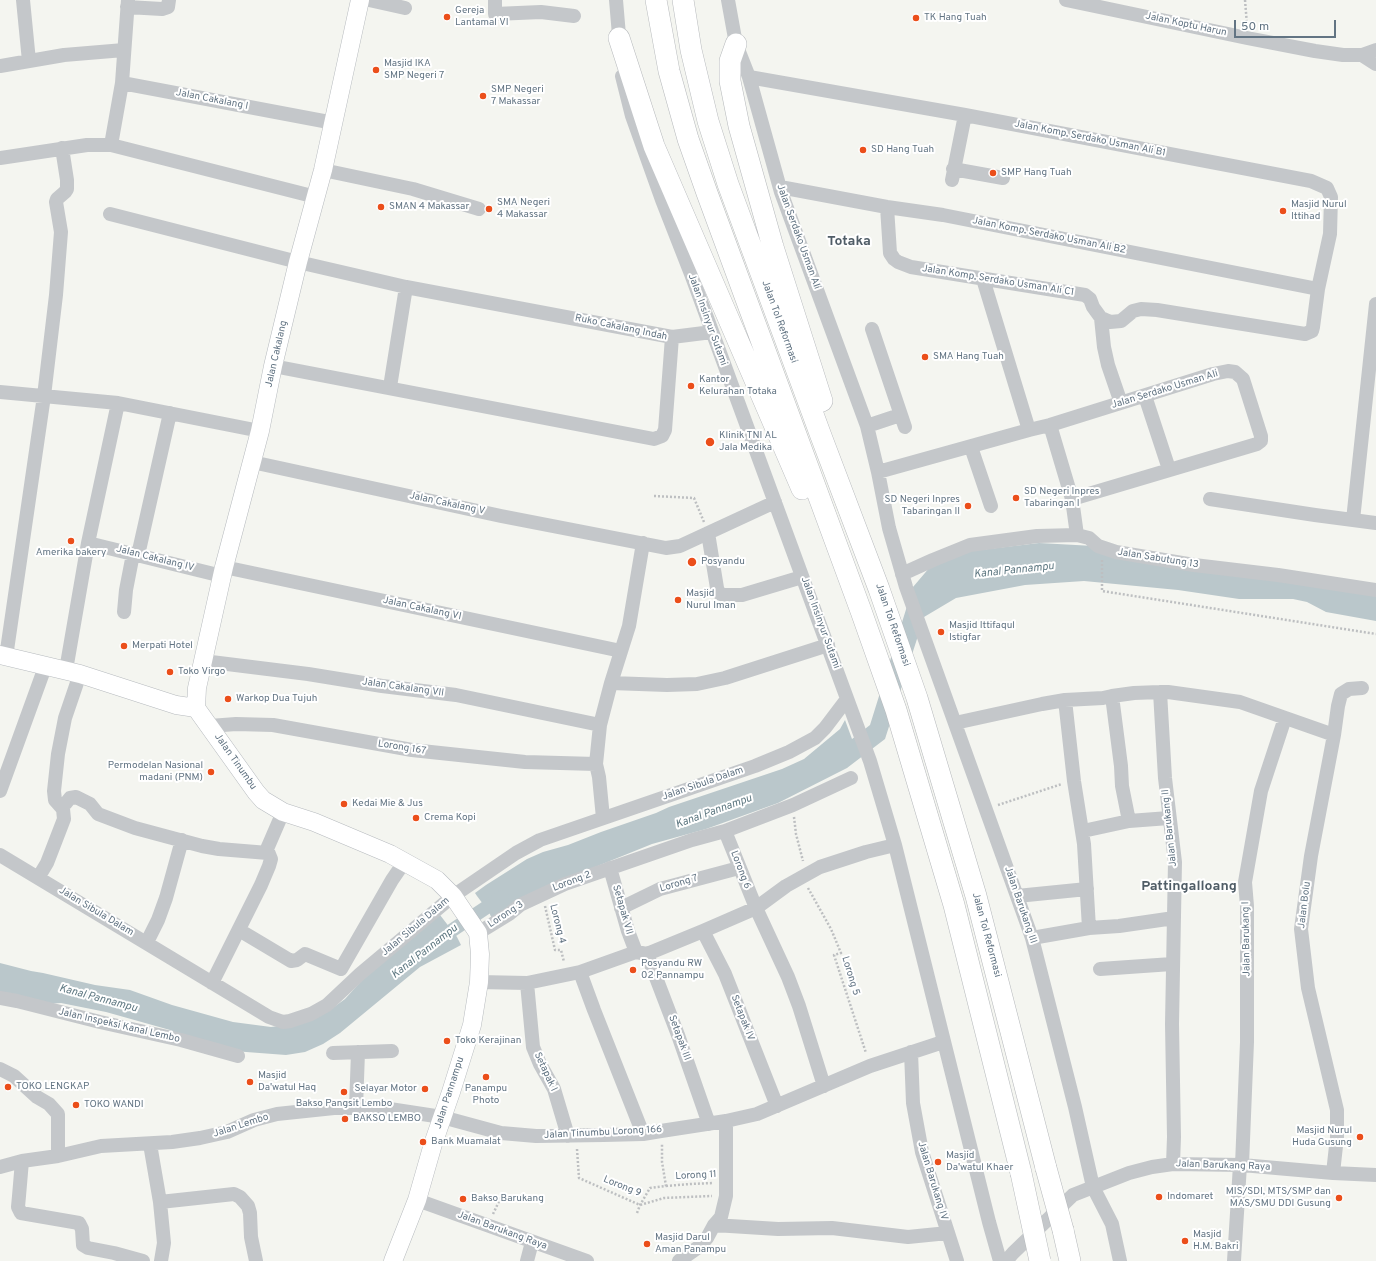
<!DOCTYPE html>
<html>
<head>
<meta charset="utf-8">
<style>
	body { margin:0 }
	#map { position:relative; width:1376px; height:1261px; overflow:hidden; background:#f4f5f0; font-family:Overpass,sans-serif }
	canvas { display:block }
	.scale { position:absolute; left:1234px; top:20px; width:102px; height:18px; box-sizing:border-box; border:2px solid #627483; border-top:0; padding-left:5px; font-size:12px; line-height:14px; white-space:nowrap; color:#627483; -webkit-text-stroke:3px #fff; paint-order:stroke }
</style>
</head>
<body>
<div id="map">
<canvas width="1376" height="1261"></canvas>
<div class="scale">50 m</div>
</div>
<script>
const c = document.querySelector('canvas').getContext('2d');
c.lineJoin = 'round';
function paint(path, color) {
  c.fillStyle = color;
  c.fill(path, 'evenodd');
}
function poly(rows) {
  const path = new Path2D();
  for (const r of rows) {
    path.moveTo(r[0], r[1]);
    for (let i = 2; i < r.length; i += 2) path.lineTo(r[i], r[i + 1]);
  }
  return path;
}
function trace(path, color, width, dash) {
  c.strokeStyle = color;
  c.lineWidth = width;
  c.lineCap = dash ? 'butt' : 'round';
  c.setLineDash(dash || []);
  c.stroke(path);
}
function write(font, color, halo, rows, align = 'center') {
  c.font = font + ' Overpass,sans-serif';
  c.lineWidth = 4;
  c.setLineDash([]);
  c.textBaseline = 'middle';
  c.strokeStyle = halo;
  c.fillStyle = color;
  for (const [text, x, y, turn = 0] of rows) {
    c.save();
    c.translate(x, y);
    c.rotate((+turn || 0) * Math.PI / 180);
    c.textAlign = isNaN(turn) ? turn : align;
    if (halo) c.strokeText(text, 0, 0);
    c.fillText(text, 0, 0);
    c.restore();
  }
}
paint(poly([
	[1039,543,1094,546,1376,593,1376,621,1326,612,1307,602,1293,599,1239,599,1178,590,1084,581,1025,585,956,598,924,617,885,739,847,768,778,803,706,829,652,844,563,880,492,919,489,912,477,896,475,893,486,885,527,859,543,852,568,845,601,832,656,813,669,807,782,769,804,759,840,729,845,720,852,739,870,725,913,587,930,567,963,552],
	[440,915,457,937,461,945,420,967,340,1033,323,1044,305,1052,286,1055,233,1051,182,1038,170,1030,106,1012,61,1003,47,1004,0,997,0,963,31,971,43,973,95,985,130,990,172,1005,233,1022,271,1027,287,1025,334,1007,345,999,365,977]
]), '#bac7cb');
trace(poly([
	[436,941,502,897]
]), '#bac7cb', 14);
const major = poly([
	[0,655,80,674,176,705,196,708,256,792,263,800,283,812,314,822,390,854,437,880,453,896,478,933,480,954,479,982,472,1025,451,1092,433,1144,417,1200,393,1261],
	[196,708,197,688,224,567,260,431,273,366,298,262,323,170,360,0]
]);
const highway = poly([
	[656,0,669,71,688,139,707,193,861,611,896,710,954,905,1021,1173],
	[683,0,691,50,708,121,728,184,821,436,879,589,917,698,976,896,1046,1168],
	[619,38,654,146,802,489],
	[736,44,730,61,730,81,739,126,773,247,822,401],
	[1063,1230,1070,1261]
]);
trace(major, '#b6babe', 19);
trace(highway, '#b6b9bc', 22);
trace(poly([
	[1245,0,1247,25],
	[654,496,694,498,704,522],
	[1102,560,1102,591,1376,634],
	[998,805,1062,784],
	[794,817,796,834,803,861],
	[808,888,831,929,841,953,834,955,866,1053],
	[545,906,555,950,561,950,564,962],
	[577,1149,579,1178,640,1205,664,1198,712,1196],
	[666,1186,690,1184,713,1183],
	[637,1213,640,1205,650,1188,666,1186,662,1162,662,1144],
	[493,1214,502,1195]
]), '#bdbfc1', 2.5, [2, 2]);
trace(poly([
	[23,0,29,61],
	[369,0,405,8],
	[495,0,495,14,541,12,574,16],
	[616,0,620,47],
	[728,0,736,44,749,77,781,192,867,426,878,472,889,528,906,587,1032,938,1075,1107,1093,1187,1112,1224,1120,1261],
	[1066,0,1247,38,1315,51,1343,55,1362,55,1376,50],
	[127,7,162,9,168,7,169,0],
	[1362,55,1376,64],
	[0,66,64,55,124,50],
	[622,76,632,116,662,200,691,274,870,761,895,845,989,1222,1000,1261],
	[749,77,965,115,1311,181,1327,188,1331,197,1330,234,1318,289,1313,327,1312,331,1305,334,1157,310,1141,309,1133,311,1121,321,1110,322,1101,318,1093,307,1090,299,1085,295,911,267,898,262,894,259,890,253,887,207],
	[122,83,334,123],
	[111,145,122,83,128,0],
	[0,158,87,145,111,145,316,197],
	[953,169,1003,178],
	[323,170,413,189,479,209],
	[952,180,965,115],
	[780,187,887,207,943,215,1318,289],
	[110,214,298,262,406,287,672,337,665,430,662,436,654,439,273,366],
	[983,279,1029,430],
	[1101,318,1104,347,1108,365,1121,403],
	[872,329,905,427],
	[672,337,712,332],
	[390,387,406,287],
	[0,392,118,403,260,431],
	[1145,396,1169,469],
	[1050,425,1072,499,1077,535],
	[867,426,900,415],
	[971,447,991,506],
	[252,462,501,516,666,548,680,546,775,502],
	[878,472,1029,430,1050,425,1213,374,1228,371,1235,372,1243,379,1261,436,1261,441,1257,444,1072,499],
	[1210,499,1315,515,1376,523],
	[1353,520,1376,304],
	[708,533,717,588,719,593,723,595,742,595,802,577],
	[88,543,222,576],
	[138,555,170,413],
	[224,567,621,651],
	[902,574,933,560,970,545,1037,536,1077,535,1089,538,1098,546,1116,552,1194,565,1278,575,1376,590],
	[124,612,126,590,133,554],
	[6,657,44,396,56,295,61,232,56,202,57,199,65,192,67,189,67,180,62,148],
	[203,661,308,674,382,686,456,695,600,725],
	[66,670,88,543,118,403],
	[611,683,667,685,697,684,725,678,828,645],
	[1112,696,1134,693,1160,692],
	[1065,700,1074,781,1084,844,1089,928],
	[955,723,1042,704,1065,700,1103,698,1112,696,1121,766,1122,786,1129,821],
	[210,726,236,724,273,725,412,750,525,762,596,764],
	[1334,735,1338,706,1341,694,1349,689,1362,688],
	[0,791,45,667],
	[61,806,66,803,70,798,76,797,90,804,98,814,135,828,202,846,219,849,268,853],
	[603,818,599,777,596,764,600,725,611,683,629,626,643,543],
	[725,831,756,908,788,977,799,1006,824,1086],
	[1083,831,1129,821,1169,818],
	[0,855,269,1017,283,1022,290,1021,311,1014,327,1005,360,974,453,896,516,853,540,840,755,766,789,752,815,738,825,728,847,699],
	[610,868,628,931,636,952],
	[38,878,47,863,64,819,63,809,55,800,54,791,58,754,65,718,80,674],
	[1017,896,1087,889],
	[621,908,660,889,739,868],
	[239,930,291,961,297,960,305,954,341,969,392,880,405,861],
	[703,931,725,974,777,1106],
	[478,933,509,914,520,905,565,884,692,840,725,831,793,805,851,778],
	[1032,938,1089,928,1119,926,1174,918],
	[147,942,158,920,166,898,182,840],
	[647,954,678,1035,709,1124],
	[1100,969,1172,964],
	[479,982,527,983,580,972],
	[212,983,261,885,269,866,271,859,267,849,283,812],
	[527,983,533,1047,540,1064,554,1089,568,1136],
	[0,998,17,1001,100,1022,181,1040,238,1056],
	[911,1052,913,1103,922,1152,957,1261],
	[333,1053,392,1051],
	[0,1069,14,1076,37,1097,49,1104,58,1114,58,1156],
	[356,1108,358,1052],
	[643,1134,594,1010,580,972,636,952,647,954,703,931,756,908,786,886,820,867,866,852,895,845],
	[150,1144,160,1202,234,1194,240,1197,248,1206,250,1213,251,1237,256,1261],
	[22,1161,19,1196,18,1207,21,1213,79,1223,82,1229,83,1245,88,1248,114,1253,143,1261],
	[1173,1164,1174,1137,1172,1024,1175,862,1165,778,1160,692,1168,692,1240,702,1334,735,1311,856,1301,929,1308,988,1337,1110,1337,1137,1333,1173],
	[1242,1165,1247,1042,1247,906,1245,882,1261,791,1285,718],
	[0,1167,22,1161,58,1156,101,1146,172,1142,200,1138,227,1132,254,1120,277,1114,334,1108,383,1108,442,1117,501,1133,536,1136,604,1135,643,1134,661,1131,726,1121,757,1114,870,1066,943,1042],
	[417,1200,587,1261],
	[160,1202,164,1243,161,1261],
	[714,1225,778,1229,832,1228,908,1237,948,1233],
	[527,1261,532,1242],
	[679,1261,700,1246,707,1238,714,1225,721,1217,726,1196,726,1121],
	[1006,1261,1013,1253,1073,1195,1129,1173,1152,1167,1173,1164,1242,1165,1333,1173,1376,1175],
	[1234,1261,1240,1165]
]), '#c4c7ca', 14);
trace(major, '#fff', 18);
trace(highway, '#fff', 21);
const highwayBridge = poly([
	[1046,1168,1063,1230],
	[1021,1173,1040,1261]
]);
trace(highwayBridge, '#b6b9bc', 22, []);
trace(highwayBridge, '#fff', 21);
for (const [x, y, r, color] of [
	[447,17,4,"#eb4e1a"],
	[916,18,4,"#eb4e1a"],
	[376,70,4,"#eb4e1a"],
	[483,96,4,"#eb4e1a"],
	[863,150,4,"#eb4e1a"],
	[993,173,4,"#eb4e1a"],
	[381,207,4,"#eb4e1a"],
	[489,209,4,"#eb4e1a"],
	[1283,211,4,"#eb4e1a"],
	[925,357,4,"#eb4e1a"],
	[691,386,4,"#eb4e1a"],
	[710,442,5,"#eb4e1a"],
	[1016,498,4,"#eb4e1a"],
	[968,506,4,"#eb4e1a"],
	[71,541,4,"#eb4e1a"],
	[692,562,5,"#eb4e1a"],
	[678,600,4,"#eb4e1a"],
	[941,632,4,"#eb4e1a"],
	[124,646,4,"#eb4e1a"],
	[170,672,4,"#eb4e1a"],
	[228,699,4,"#eb4e1a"],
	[211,772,4,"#eb4e1a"],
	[344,804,4,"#eb4e1a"],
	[416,818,4,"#eb4e1a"],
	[633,970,4,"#eb4e1a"],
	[447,1041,4,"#eb4e1a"],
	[486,1077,4,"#eb4e1a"],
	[250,1082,4,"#eb4e1a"],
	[8,1087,4,"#eb4e1a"],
	[425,1089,4,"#eb4e1a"],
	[344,1092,4,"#eb4e1a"],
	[76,1105,4,"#eb4e1a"],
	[345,1119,4,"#eb4e1a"],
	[1360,1137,4,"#eb4e1a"],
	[423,1142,4,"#eb4e1a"],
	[938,1162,4,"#eb4e1a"],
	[1159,1197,4,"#eb4e1a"],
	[1339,1198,4,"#eb4e1a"],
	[463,1199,4,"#eb4e1a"],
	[1185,1241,4,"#eb4e1a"],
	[647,1244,4,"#eb4e1a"]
]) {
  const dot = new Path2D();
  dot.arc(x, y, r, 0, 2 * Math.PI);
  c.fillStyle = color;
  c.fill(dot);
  trace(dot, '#fff', 1.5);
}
write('10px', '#627483', '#fff', [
	["Gereja",455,11],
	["Lantamal VI",455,23],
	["TK Hang Tuah",924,18],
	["Masjid IKA",384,64],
	["SMP Negeri 7",384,76],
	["SMP Negeri",491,90],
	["7 Makassar",491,102],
	["SD Hang Tuah",871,150],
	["SMP Hang Tuah",1001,173],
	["SMA Negeri",497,203],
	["4 Makassar",497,215],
	["Masjid Nurul",1291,205],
	["Ittihad",1291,217],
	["SMAN 4 Makassar",389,207],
	["SMA Hang Tuah",933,357],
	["Kantor",699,380],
	["Kelurahan Totaka",699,392],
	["Klinik TNI AL",719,436],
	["Jala Medika",719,448],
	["SD Negeri Inpres",1024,492],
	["Tabaringan I",1024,504],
	["SD Negeri Inpres",960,500,"right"],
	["Tabaringan II",960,512,"right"],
	["Amerika bakery",71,553,"center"],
	["Posyandu",701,562],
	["Masjid",686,594],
	["Nurul Iman",686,606],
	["Masjid Ittifaqul",949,626],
	["Istigfar",949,638],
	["Merpati Hotel",132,646],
	["Toko Virgo",178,672],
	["Warkop Dua Tujuh",236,699],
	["Permodelan Nasional",203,766,"right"],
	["madani (PNM)",203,778,"right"],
	["Kedai Mie & Jus",352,804],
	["Crema Kopi",424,818],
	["Posyandu RW",641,964],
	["02 Pannampu",641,976],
	["Toko Kerajinan",455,1041],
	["Masjid",258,1076],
	["Da'watul Haq",258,1088],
	["TOKO LENGKAP",16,1087],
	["Selayar Motor",417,1089,"right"],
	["Panampu",486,1089,"center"],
	["Photo",486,1101,"center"],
	["Bakso Pangsit Lembo",344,1104,"center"],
	["TOKO WANDI",84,1105],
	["BAKSO LEMBO",353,1119],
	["Masjid Nurul",1352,1131,"right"],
	["Huda Gusung",1352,1143,"right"],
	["Bank Muamalat",431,1142],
	["Masjid",946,1156],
	["Da'watul Khaer",946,1168],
	["MIS/SDI, MTS/SMP dan",1331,1192,"right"],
	["MAS/SMU DDI Gusung",1331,1204,"right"],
	["Indomaret",1167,1197],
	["Bakso Barukang",471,1199],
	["Masjid",1193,1235],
	["H.M. Bakri",1193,1247],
	["Masjid Darul",655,1238],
	["Aman Panampu",655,1250]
], 'left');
write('10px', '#627483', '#fff', [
	["Jalan Koptu Harun",1186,25,12],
	["Jalan Cakalang I",212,100,11],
	["Jalan Komp. Serdako Usman Ali B1",1090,139,11],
	["Jalan Komp. Serdako Usman Ali B2",1049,236,11],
	["Jalan Serdako Usman Ali",798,237,70],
	["Jalan Komp. Serdako Usman Ali C1",998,281,9],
	["Jalan Insinyur Sutami",707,320,70],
	["Jalan Tol Reformasi",779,322,70],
	["Ruko Cakalang Indah",621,328,12],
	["Jalan Cakalang",277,354,-77],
	["Jalan Serdako Usman Ali",1165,390,-17],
	["Jalan Cakalang V",447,504,12],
	["Jalan Cakalang IV",155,559,14],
	["Jalan Sabutung 13",1158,559,9],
	["Jalan Cakalang VI",422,609,12],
	["Jalan Insinyur Sutami",820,623,70],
	["Jalan Tol Reformasi",892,625,71],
	["Jalan Cakalang VII",403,688,8],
	["Lorong 167",402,748,9],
	["Jalan Tinumbu",235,762,55],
	["Jalan Sibula Dalam",703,784,-19],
	["Jalan Barukang II",1170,828,-96],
	["Lorong 6",740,870,69],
	["Lorong 2",572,882,-21],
	["Lorong 7",679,884,-17],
	["Jalan Barukang III",1020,905,71],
	["Jalan Bolu",1305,905,-83],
	["Setapak VII",622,910,74],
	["Jalan Sibula Dalam",96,912,31],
	["Lorong 3",506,915,-33],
	["Lorong 4",557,924,76],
	["Jalan Sibula Dalam",416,927,-40],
	["Jalan Tol Reformasi",986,935,75],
	["Jalan Barukang I",1247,939,-91],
	["Lorong 5",850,976,73],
	["Setapak IV",742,1018,69],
	["Jalan Inspeksi Kanal Lembo",119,1026,13],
	["Setapak III",679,1038,70],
	["Setapak I",545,1072,65],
	["Jalan Pannampu",450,1093,-72],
	["Jalan Lembo",241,1126,-18],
	["Jalan Tinumbu Lorong 166",603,1133,-3],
	["Jalan Barukang Raya",1223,1166,2],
	["Lorong 11",696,1176,-3],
	["Jalan Barukang IV",932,1181,73],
	["Lorong 9",622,1187,22],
	["Jalan Barukang Raya",502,1231,20]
]);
write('italic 11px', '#5d7780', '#fff', [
	["Kanal Pannampu",1014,571,-6],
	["Kanal Pannampu",714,812,-20],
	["Kanal Pannampu",425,952,-38],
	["Kanal Pannampu",98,999,15]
]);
write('bold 14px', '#505d67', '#fff', [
	["Totaka",849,242],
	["Pattingalloang",1189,887]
]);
</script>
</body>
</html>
